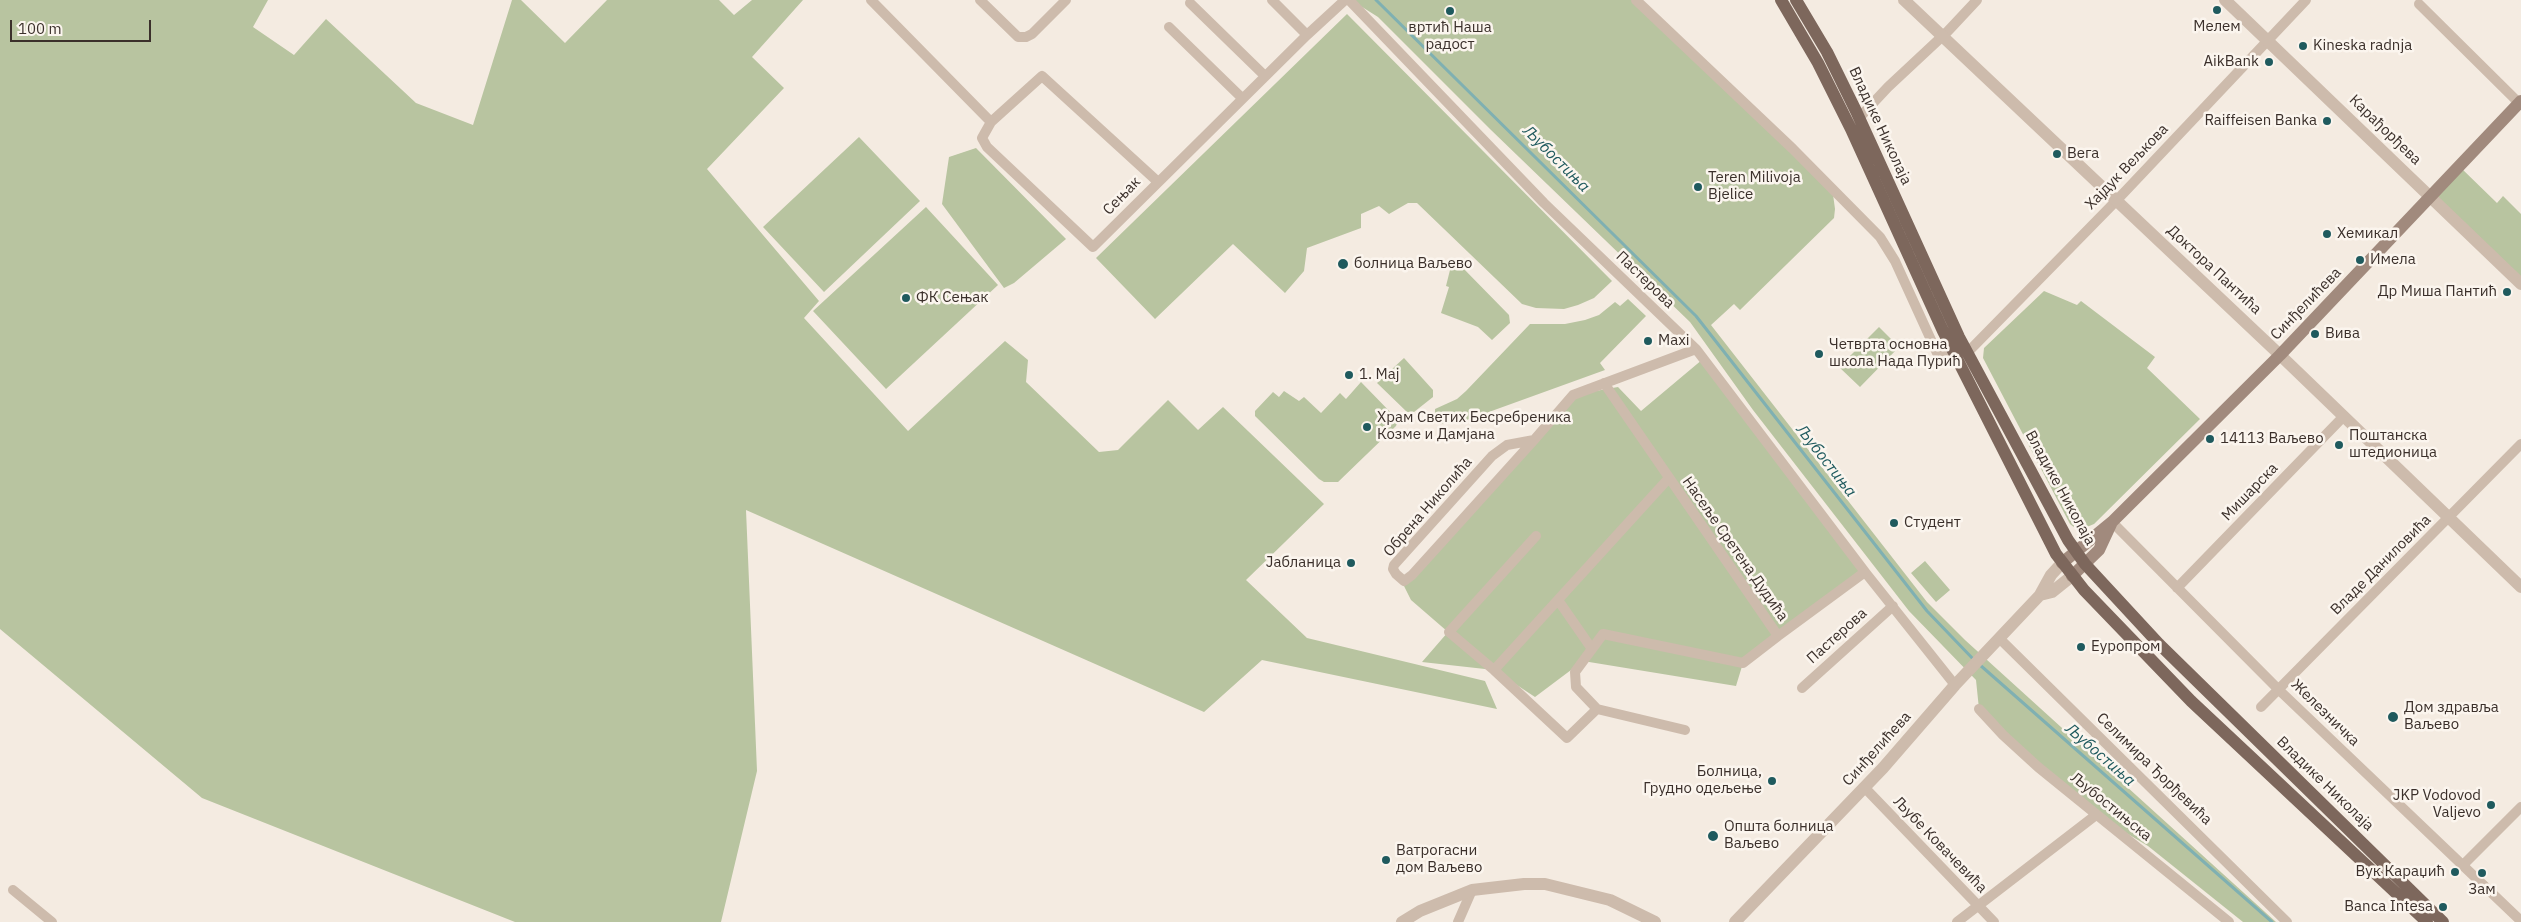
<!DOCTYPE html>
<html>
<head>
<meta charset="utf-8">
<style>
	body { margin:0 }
	#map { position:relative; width:2521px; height:922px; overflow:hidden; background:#f4ebe1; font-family:"IBM Plex Sans",sans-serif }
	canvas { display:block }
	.scale { position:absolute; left:10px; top:20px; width:141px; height:22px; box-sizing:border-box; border:2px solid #3b302b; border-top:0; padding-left:6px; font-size:15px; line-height:18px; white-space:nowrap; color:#3b302b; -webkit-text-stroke:4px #fbf5ee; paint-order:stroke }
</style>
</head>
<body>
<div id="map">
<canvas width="2521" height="922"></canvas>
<div class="scale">100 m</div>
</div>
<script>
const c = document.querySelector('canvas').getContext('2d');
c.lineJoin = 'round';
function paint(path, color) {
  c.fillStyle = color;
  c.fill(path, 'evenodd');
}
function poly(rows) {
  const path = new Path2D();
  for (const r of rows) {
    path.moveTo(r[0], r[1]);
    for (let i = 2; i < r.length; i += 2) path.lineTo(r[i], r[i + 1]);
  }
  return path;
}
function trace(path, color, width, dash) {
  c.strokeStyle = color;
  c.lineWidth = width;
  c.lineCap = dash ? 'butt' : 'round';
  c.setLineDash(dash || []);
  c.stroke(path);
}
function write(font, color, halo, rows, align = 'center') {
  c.font = font + ' "IBM Plex Sans",sans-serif';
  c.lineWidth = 5;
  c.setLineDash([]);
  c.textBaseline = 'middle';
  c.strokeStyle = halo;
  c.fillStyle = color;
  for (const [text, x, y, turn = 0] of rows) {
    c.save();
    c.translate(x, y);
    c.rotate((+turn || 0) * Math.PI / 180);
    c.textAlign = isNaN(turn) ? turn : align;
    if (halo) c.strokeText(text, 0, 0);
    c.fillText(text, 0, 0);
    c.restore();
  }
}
paint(poly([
	[0,0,268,0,253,27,294,55,326,19,416,103,473,125,512,0,521,0,565,43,607,0,719,0,734,15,752,0,803,0,752,57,784,88,707,169,819,301,804,318,908,431,1005,341,1028,360,1026,382,1099,452,1118,450,1168,400,1198,430,1223,407,1324,504,1246,580,1307,638,1485,681,1497,709,1262,660,1204,712,746,510,757,771,721,922,515,922,202,798,0,629],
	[1351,0,1636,0,1832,187,1835,209,1834,218,1740,310,1734,304,1711,325,1927,602,1965,640,2276,922,2243,922,2148,846,2096,815,1979,709,1976,680,1909,611,1753,410,1690,322,1491,130,1378,17],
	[1347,14,1486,154,1612,281,1594,298,1578,305,1564,309,1536,308,1522,304,1417,203,1408,203,1389,214,1379,206,1361,214,1361,228,1307,248,1304,271,1285,293,1233,244,1155,319,1096,258],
	[859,137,920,201,824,292,763,227],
	[976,148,1066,239,1014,283,1004,288,942,204,949,157],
	[2460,167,2497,203,2503,196,2521,214,2521,284,2432,197],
	[926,207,998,285,886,389,813,311],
	[1456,264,1461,266,1509,315,1510,323,1492,340,1478,327,1441,313,1449,287,1446,286,1451,266],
	[2044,291,2077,305,2081,301,2155,357,2147,368,2200,419,2094,524,2082,529,2075,528,2070,524,1983,358,1984,348],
	[1628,299,1646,316,1600,363,1605,370,1464,421,1459,413,1448,416,1446,424,1435,422,1435,409,1457,399,1466,391,1530,324,1565,324,1585,320,1599,315,1615,302,1620,306],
	[1879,327,1899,347,1860,387,1839,367],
	[1404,358,1433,390,1433,397,1414,412,1407,412,1377,383],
	[1703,359,1865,572,1743,663,1736,686,1583,661,1535,697,1494,670,1422,662,1448,632,1411,600,1404,586,1573,395,1618,387,1641,411],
	[1361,382,1398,420,1396,426,1338,482,1324,482,1319,479,1255,416,1255,411,1273,392,1279,397,1284,391,1299,401,1304,397,1321,413,1340,393,1346,399],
	[1925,561,1950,590,1936,602,1911,573]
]), '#b8c4a0');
trace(poly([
	[1376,0,1696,316,1927,611,1975,661],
	[1980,665,2272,922]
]), '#7fb0b2', 3);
trace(poly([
	[871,0,991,122],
	[980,0,1018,37,1026,37,1032,34,1066,0],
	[1272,0,1307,35],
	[1349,0,1544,203,1696,349,1865,572,1955,685],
	[1636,0,1793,149,1880,237,1895,261,1937,353,1952,349],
	[1190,3,1265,76],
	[2419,4,2519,103],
	[1169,27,1242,98],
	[1859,118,1888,87,1948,31,1977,0],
	[1157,181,1042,76,991,122,982,138,987,147,1093,247,1307,35,1345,0],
	[1967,353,2117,200,2306,0],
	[1604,383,1778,636,1865,572],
	[1534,440,1507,445,1492,456,1394,565,1393,569,1396,574,1404,581,1412,575,1534,440,1573,395,1696,349],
	[2112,522,2279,690,2521,921],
	[1536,536,1449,632,1494,670,1567,738,1597,709,1576,687,1575,672,1603,634,1743,663,1778,636],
	[2177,588,2344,416],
	[1558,600,1592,649],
	[1999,638,2287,922],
	[1494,670,1668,479],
	[1802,688,1893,606],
	[2261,707,2521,444],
	[1597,709,1685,730],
	[1979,709,2003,735,2038,767,2229,922],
	[1865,788,1994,922],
	[2463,865,2521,807],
	[13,890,52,922],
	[1458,922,1472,890],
	[1957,922,2096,815]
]), '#cdbbac', 10);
trace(poly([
	[1904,0,2280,355,2521,587],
	[2225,0,2521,284],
	[2040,595,2052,592,2072,576],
	[1402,922,1420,911,1472,890,1524,884,1545,884,1610,900,1655,922],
	[1735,922,1883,768,1955,685,2040,595,2051,575,2062,563]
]), '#cdbbac', 12);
trace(poly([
	[2062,563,2112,522,2280,355,2521,101],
	[2072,576,2099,550,2112,522]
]), '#a18a7d', 12);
trace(poly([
	[1781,0,1818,63,1851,129,1943,331,2056,554,2084,590,2191,701,2427,922],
	[1796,0,1827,52,1856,111,1959,337,2068,540,2085,564,2159,644,2443,922]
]), '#7d675c', 12);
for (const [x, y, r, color] of [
	[2217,10,5,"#1f5a5e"],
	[1450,11,5,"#1f5a5e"],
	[2303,46,5,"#1f5a5e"],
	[2269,62,5,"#1f5a5e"],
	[2327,121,5,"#1f5a5e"],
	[2057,154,5,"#1f5a5e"],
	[1698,187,5,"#1f5a5e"],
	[2327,234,5,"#1f5a5e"],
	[2360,260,5,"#1f5a5e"],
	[1343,264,6,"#1f5a5e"],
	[2507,292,5,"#1f5a5e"],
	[906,298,5,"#1f5a5e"],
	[2315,334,5,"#1f5a5e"],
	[1648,341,5,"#1f5a5e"],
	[1819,354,5,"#1f5a5e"],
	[1349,375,5,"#1f5a5e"],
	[1367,427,5,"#1f5a5e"],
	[2210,439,5,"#1f5a5e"],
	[2339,445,5,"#1f5a5e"],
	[1894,523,5,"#1f5a5e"],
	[1351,563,5,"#1f5a5e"],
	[2081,647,5,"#1f5a5e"],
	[2393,717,6,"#1f5a5e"],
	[1772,781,5,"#1f5a5e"],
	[2491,805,5,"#1f5a5e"],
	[1713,836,6,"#1f5a5e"],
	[1386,860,5,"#1f5a5e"],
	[2455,872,5,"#1f5a5e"],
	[2482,873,5,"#1f5a5e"],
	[2443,907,5,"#1f5a5e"]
]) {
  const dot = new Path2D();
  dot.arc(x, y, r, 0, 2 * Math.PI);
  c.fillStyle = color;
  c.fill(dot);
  trace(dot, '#fbf5ee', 2);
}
write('15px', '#3b302b', '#fbf5ee', [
	["Мелем",2217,27,"center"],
	["вртић Наша",1450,28,"center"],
	["радост",1450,45,"center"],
	["Kineska radnja",2313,46],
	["AikBank",2259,62,"right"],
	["Raiffeisen Banka",2317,121,"right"],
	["Вега",2067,154],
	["Teren Milivoja",1708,178],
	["Bjelice",1708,195],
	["Хемикал",2337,234],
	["Имела",2370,260],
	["болница Ваљево",1354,264],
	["Др Миша Пантић",2497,292,"right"],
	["ФК Сењак",916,298],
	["Вива",2325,334],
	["Maxi",1658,341],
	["Четврта основна",1829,345],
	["школа Нада Пурић",1829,362],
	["1. Мај",1359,375],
	["Храм Светих Бесребреника",1377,418],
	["Козме и Дамјана",1377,435],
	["Поштанска",2349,436],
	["штедионица",2349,453],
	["14113 Ваљево",2220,439],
	["Студент",1904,523],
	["Јабланица",1341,563,"right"],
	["Еуропром",2091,647],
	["Дом здравља",2404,708],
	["Ваљево",2404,725],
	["Болница,",1762,772,"right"],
	["Грудно одељење",1762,789,"right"],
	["JKP Vodovod",2481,796,"right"],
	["Valjevo",2481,813,"right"],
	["Општа болница",1724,827],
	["Ваљево",1724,844],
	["Ватрогасни",1396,851],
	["дом Ваљево",1396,868],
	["Вук Караџић",2445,872,"right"],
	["Зам",2482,890,"center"],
	["Banca Intesa",2433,907,"right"]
], 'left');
write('15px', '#3b302b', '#fbf5ee', [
	["Владике Николаја",1880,126,65],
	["Карађорђева",2385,130,44],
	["Хајдук Вељкова",2127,167,-46],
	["Сењак",1122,196,-46],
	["Доктора Пантића",2214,270,43],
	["Пастерова",1645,280,44],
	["Синђелићева",2306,304,-46],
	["Владике Николаја",2060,488,61],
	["Мишарска",2250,492,-46],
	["Обрена Николића",1428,507,-49],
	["Насеље Сретена Дудића",1735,549,55],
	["Владе Даниловића",2381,565,-45],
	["Пастерова",1837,636,-42],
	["Железничка",2325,713,44],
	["Синђелићева",1877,749,-48],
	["Селимира Ђорђевића",2154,769,44],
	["Владике Николаја",2325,784,44],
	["Љубостињска",2111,807,39],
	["Љубе Ковачевића",1940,845,46]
]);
write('italic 16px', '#1f5a5e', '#fbf5ee', [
	["Љубостиња",1556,159,45],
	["Љубостиња",1826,461,52],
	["Љубостиња",2100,755,41]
]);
</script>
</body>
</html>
